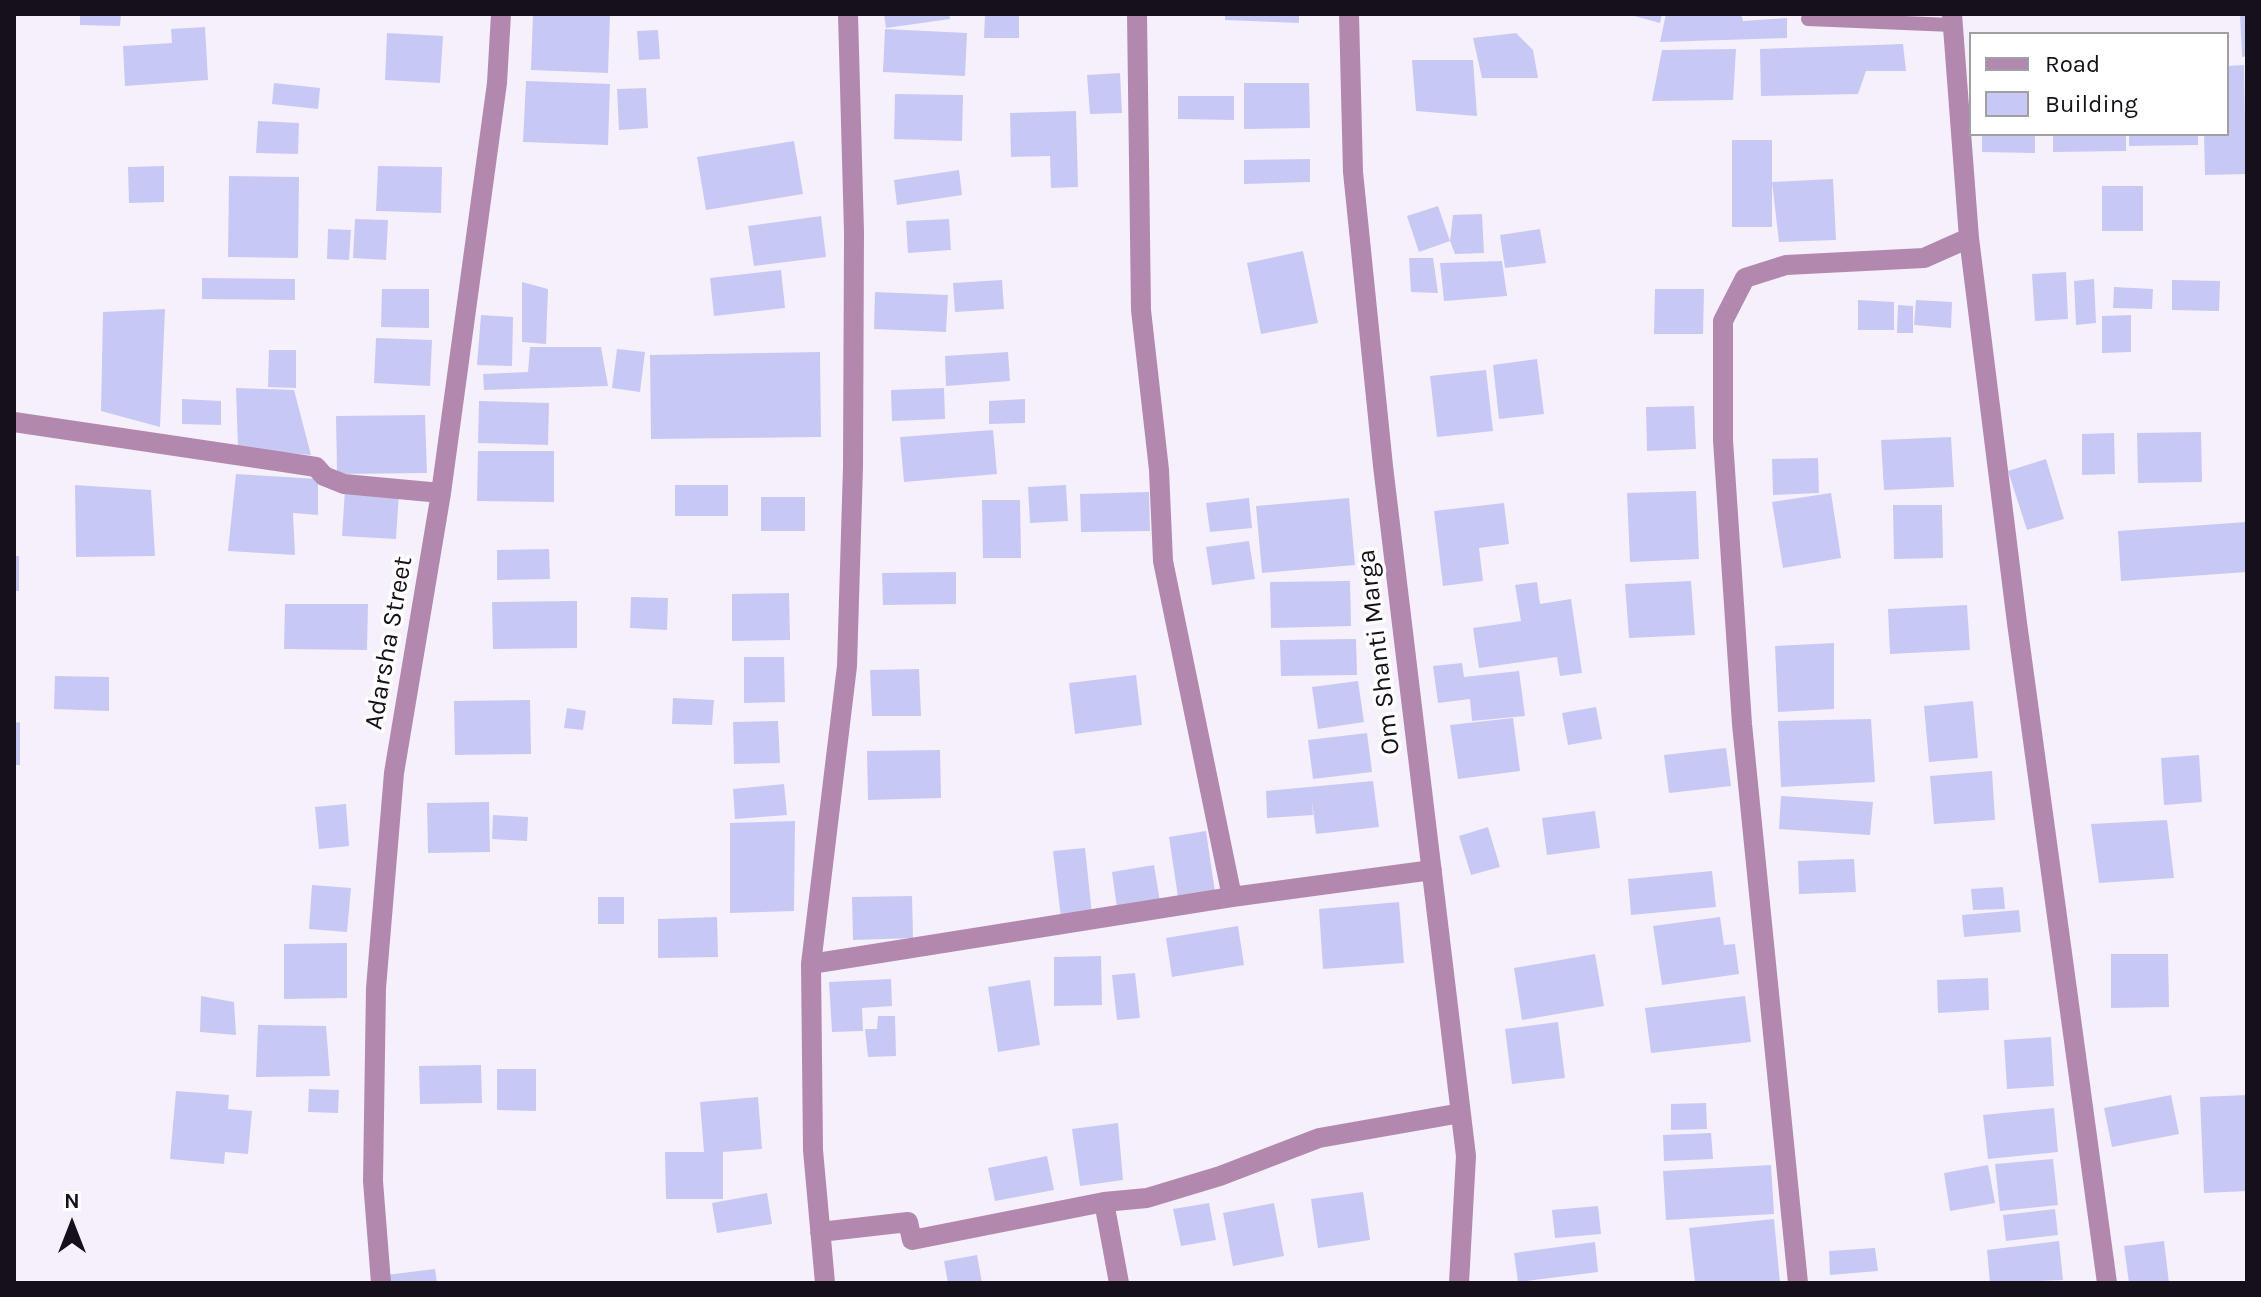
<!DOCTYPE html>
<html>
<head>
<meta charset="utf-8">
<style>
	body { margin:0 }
	#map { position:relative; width:2261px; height:1297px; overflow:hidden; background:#f6f0fc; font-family:Karla,sans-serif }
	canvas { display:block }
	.frame { position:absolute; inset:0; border:16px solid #151019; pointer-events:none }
	.legend { position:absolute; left:1969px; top:32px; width:260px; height:104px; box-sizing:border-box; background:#fff; border:2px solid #a19fa3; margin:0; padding:10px 14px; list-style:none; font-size:24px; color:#151019 }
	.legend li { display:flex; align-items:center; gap:16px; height:40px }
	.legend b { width:40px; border:2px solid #a19fa3 }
	.north { position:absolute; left:32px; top:1185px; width:80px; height:80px; -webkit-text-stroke:6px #fff; paint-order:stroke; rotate:0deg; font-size:22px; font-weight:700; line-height:32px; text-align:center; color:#151019 }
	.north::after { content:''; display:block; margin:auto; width:28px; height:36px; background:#151019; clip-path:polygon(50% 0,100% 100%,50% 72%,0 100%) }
</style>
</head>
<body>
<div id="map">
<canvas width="2261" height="1297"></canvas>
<div class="frame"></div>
<ul class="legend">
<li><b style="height:10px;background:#b388ae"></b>Road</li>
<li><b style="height:22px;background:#c8c8f5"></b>Building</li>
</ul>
<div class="north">N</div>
</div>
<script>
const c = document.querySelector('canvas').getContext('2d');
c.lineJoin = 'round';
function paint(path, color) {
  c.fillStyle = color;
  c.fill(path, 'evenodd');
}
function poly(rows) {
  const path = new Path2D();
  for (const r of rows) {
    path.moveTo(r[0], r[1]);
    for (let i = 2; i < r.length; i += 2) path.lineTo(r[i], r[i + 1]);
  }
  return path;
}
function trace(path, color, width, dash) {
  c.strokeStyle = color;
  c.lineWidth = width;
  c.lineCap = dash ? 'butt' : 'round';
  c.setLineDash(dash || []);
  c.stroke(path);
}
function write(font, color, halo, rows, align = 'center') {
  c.font = font + ' Karla,sans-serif';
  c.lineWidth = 7;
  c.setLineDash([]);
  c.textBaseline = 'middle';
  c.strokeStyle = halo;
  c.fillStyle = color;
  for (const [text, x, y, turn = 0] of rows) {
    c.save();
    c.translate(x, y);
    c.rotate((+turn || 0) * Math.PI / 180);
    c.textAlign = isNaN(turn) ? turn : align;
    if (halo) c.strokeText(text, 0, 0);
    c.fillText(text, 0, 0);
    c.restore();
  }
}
paint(poly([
	[80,14,121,14,120,26,80,25],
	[533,14,610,15,608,73,531,70],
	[884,14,949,14,950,19,886,28],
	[985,14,1019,14,1019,38,984,38],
	[1225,14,1299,14,1299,23,1225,20],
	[1627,14,1662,14,1660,23],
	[1666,14,1741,14,1743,21,1787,18,1787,38,1660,42],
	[2240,14,2247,14,2247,56,2242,57],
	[205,27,208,80,125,86,123,46,172,43,171,29],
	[885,29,967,33,965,76,883,72],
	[658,30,660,59,639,60,637,31],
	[387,33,443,36,440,83,385,80],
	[1516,33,1533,50,1538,78,1482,78,1473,38],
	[1903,44,1906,71,1866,71,1858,94,1761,96,1760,49],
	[1736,49,1733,100,1652,101,1662,50],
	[1412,60,1473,60,1477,116,1416,111],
	[2244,65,2246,174,2205,175,2204,134,2227,134,2227,66],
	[1120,73,1122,113,1090,114,1087,75],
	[526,81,610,84,608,145,523,142],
	[274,83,320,88,318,109,272,104],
	[1244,83,1309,83,1310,128,1244,129],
	[646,88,648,128,619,130,617,89],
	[895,94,963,95,962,141,894,139],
	[1178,96,1234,96,1234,120,1178,119],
	[1076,111,1078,187,1051,188,1050,156,1011,157,1010,113],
	[258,121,299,123,298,154,256,153],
	[1982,134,2035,134,2035,153,1982,152],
	[2053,134,2126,134,2126,151,2053,152],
	[2129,134,2198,134,2198,145,2129,146],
	[1732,140,1772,140,1772,227,1732,227],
	[794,141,803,194,706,210,697,157],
	[1310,159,1310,182,1244,184,1244,160],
	[164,166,164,202,129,203,128,167],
	[378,166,442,167,441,213,376,211],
	[959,170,962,195,897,205,894,180],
	[229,176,299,177,298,258,228,257],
	[1833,179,1836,240,1779,242,1772,182],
	[2102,186,2143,186,2143,231,2102,231],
	[1438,206,1450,241,1453,215,1482,214,1484,253,1455,254,1450,241,1419,252,1407,216],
	[821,216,826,257,754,266,748,226],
	[355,219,388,220,386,260,353,258],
	[949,219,951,250,908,253,906,221],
	[328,229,351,230,349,260,327,259],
	[1540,229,1546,263,1505,268,1500,235],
	[1303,251,1318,323,1261,334,1247,263],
	[1409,258,1433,258,1438,293,1411,292],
	[1502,261,1507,296,1444,301,1440,263],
	[781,270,785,308,714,316,710,278],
	[2066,272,2068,319,2035,321,2032,274],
	[202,278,295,279,295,300,202,299],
	[2094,279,2096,323,2076,325,2074,281],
	[1002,280,1004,309,955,312,953,283],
	[2172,280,2220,281,2219,311,2172,310],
	[522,282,548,289,546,344,522,342],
	[2114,287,2153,289,2152,309,2113,308],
	[382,289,429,289,429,328,381,327],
	[1655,289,1704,289,1703,334,1654,334],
	[875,292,948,295,946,332,874,329],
	[1858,300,1894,302,1894,330,1858,330],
	[1916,300,1952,302,1951,328,1914,325],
	[1898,305,1913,306,1913,333,1897,333],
	[165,309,160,427,101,411,103,312],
	[481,315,513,317,512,366,477,365],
	[2131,315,2131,352,2102,353,2102,316],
	[376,338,432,340,430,386,374,383],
	[530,347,601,347,608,386,484,390,483,374,528,372],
	[617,349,645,352,640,392,612,388],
	[269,350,296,350,296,388,268,387],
	[820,352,821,437,651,439,650,355],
	[1008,352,1010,381,946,386,945,356],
	[1537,359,1544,414,1499,419,1493,365],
	[1486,370,1493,431,1437,437,1430,376],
	[236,388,294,390,311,455,238,448],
	[944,388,945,419,892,421,891,390],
	[182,399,221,401,221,425,182,424],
	[1025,399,1025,423,989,424,989,401],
	[479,401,549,403,548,445,478,443],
	[1694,406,1696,449,1647,451,1646,407],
	[425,415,427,473,337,474,336,416],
	[993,430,997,474,904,482,900,437],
	[2201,432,2202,482,2138,483,2137,433],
	[2114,433,2115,474,2082,475,2082,434],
	[1951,437,1954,487,1884,490,1881,440],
	[478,451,554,451,554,502,477,501],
	[1818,458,1819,493,1773,495,1772,459],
	[2046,459,2064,519,2027,530,2008,471],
	[236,474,318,479,318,515,293,513,295,555,228,551],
	[75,485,151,490,155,556,76,557],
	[675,485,728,485,728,516,675,516],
	[1066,485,1068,521,1030,523,1028,487],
	[345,489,399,492,396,539,342,536],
	[1696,491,1699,559,1630,562,1627,493],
	[1149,492,1150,531,1081,532,1080,494],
	[1831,493,1841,558,1783,568,1772,502],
	[761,497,805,497,805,531,761,531],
	[1249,498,1252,528,1210,532,1206,503],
	[1349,498,1355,565,1262,573,1256,506],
	[982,500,1020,500,1021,558,983,558],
	[1504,503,1509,544,1479,548,1483,581,1443,586,1434,511],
	[1893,505,1942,505,1943,558,1894,559],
	[2247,522,2247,572,2121,581,2118,531],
	[1249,541,1255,579,1212,585,1206,547],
	[549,549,550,579,497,580,497,550],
	[14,556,19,556,19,591,14,591],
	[956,572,956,604,883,605,882,573],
	[1350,581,1351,626,1271,628,1270,582],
	[1691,581,1695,635,1629,638,1625,584],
	[1537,582,1540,604,1571,599,1582,673,1560,676,1557,657,1479,668,1473,628,1521,621,1515,585],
	[789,593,790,640,732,641,732,594],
	[631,597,668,598,667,630,630,628],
	[577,601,577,648,493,649,492,602],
	[285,604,368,604,367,650,284,649],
	[1967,605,1970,650,1890,654,1888,609],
	[1356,639,1357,675,1281,676,1280,640],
	[1834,643,1834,709,1778,712,1775,646],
	[744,657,784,657,785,702,744,703],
	[1462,663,1464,677,1519,671,1525,716,1472,721,1470,699,1438,703,1433,666],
	[919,669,921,716,872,716,870,670],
	[1136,675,1142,725,1075,734,1069,683],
	[55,676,109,677,109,711,54,709],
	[1358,681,1364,722,1318,729,1312,687],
	[673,698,714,700,712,725,672,724],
	[530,700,531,754,455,755,454,701],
	[1973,701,1978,758,1929,762,1924,706],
	[1596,707,1602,739,1568,745,1562,713],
	[567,708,586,711,583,730,564,728],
	[1513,718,1520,771,1458,779,1450,725],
	[1871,719,1875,782,1781,787,1778,721],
	[778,721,780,763,734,764,733,722],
	[20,722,20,765,14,765,14,723],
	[1367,733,1372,772,1313,779,1308,740],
	[1726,748,1731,786,1669,793,1664,755],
	[940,750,941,798,868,800,867,751],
	[2199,755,2202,802,2164,805,2161,758],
	[1992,771,1995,820,1934,824,1930,776],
	[1373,781,1379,827,1316,834,1312,801,1313,815,1267,818,1266,791],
	[784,784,787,815,735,819,733,789],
	[1781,796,1873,802,1870,835,1779,829],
	[489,802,490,852,428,853,427,803],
	[346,804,349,846,319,849,315,807],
	[1595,811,1600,848,1547,855,1542,818],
	[493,815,528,817,527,841,492,839],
	[2167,820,2174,878,2099,883,2091,824],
	[795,821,794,911,730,913,730,823],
	[1488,827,1500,867,1471,875,1459,836],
	[1206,831,1215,892,1178,897,1169,837],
	[1085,848,1092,915,1061,918,1053,851],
	[1854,859,1856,892,1799,894,1798,861],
	[1154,865,1160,902,1117,908,1112,872],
	[1712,871,1716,907,1631,915,1628,879],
	[312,885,351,888,347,932,309,929],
	[2003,887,2005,909,1973,910,1971,889],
	[912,896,913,938,853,940,852,897],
	[598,897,624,897,624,924,598,924],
	[1399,902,1404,963,1323,969,1319,909],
	[2019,910,2021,932,1964,937,1962,915],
	[717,917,718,957,658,958,658,919],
	[1720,917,1724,945,1735,944,1739,974,1662,985,1653,926],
	[1238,926,1244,965,1172,977,1166,938],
	[347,943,347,998,284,999,284,944],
	[1595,954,1604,1006,1522,1020,1514,968],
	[2111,954,2168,954,2169,1007,2111,1008],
	[1101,956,1102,1005,1054,1006,1054,957],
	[1135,973,1140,1018,1117,1020,1112,975],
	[1988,978,1989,1010,1938,1013,1937,980],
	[891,979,892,1006,862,1008,863,1031,832,1032,829,982],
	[1030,980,1040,1045,998,1052,988,987],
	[201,996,234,1002,236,1035,200,1032],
	[1745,996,1751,1042,1651,1053,1645,1008],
	[878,1016,895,1016,896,1056,868,1057,865,1029,877,1029],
	[1558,1022,1565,1078,1512,1084,1505,1029],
	[258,1025,326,1026,330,1076,256,1077],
	[2051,1037,2054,1086,2007,1089,2004,1040],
	[481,1065,482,1103,420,1104,419,1066],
	[497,1069,536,1069,536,1111,497,1110],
	[309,1089,339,1090,338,1113,308,1112],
	[176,1091,229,1095,228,1109,252,1111,248,1154,225,1152,224,1164,170,1159],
	[2171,1095,2179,1134,2112,1147,2104,1108],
	[2247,1095,2247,1191,2204,1193,2200,1097],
	[758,1097,762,1149,723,1152,723,1199,666,1199,665,1152,704,1152,700,1102],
	[1706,1103,1707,1129,1671,1130,1671,1104],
	[2054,1108,2058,1152,1988,1159,1983,1115],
	[1118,1123,1123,1180,1080,1186,1072,1129],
	[1711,1133,1713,1159,1664,1161,1663,1135],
	[1047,1156,1054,1190,995,1201,988,1168],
	[2053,1159,2058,1205,2000,1211,1995,1164],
	[1771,1165,1774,1214,1666,1220,1663,1171],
	[1988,1165,1995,1203,1950,1211,1944,1173],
	[1363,1192,1370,1240,1318,1248,1311,1199],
	[767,1193,772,1224,717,1233,712,1203],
	[1209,1203,1216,1240,1181,1246,1173,1209],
	[1274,1203,1284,1256,1233,1266,1223,1213],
	[1598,1206,1601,1234,1555,1238,1552,1210],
	[2055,1209,2058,1235,2006,1241,2003,1215],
	[1774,1219,1780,1283,1695,1283,1689,1228],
	[2059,1241,2063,1280,1990,1283,1987,1250],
	[2164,1241,2169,1283,2129,1283,2124,1246],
	[1595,1242,1598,1272,1518,1282,1514,1253],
	[1875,1248,1878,1271,1830,1275,1829,1251],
	[977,1255,982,1283,948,1283,944,1261],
	[435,1269,437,1283,387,1283,386,1275]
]), '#c8c8f5');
trace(poly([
	[1808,19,1952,25]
]), '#b388ae', 14);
trace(poly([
	[1137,14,1141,310,1159,470,1163,561,1232,897],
	[1349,14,1353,172,1383,466,1466,1156,1459,1283],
	[1952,14,1969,238,2017,623,2107,1283],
	[14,422,290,463,316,467,324,476,344,484,441,493],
	[811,964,1232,897,1432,870],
	[820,1232,908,1222,912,1240,1104,1202],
	[381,1283,373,1181,376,988,394,773,441,493,497,83,501,14],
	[825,1283,813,1150,811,964,847,666,853,467,854,232,848,14],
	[1119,1283,1104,1202,1147,1198,1220,1176,1319,1138,1461,1113],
	[1798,1283,1742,724,1723,440,1723,321,1745,278,1786,265,1924,258,1969,238]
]), '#b388ae', 20);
write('26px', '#151019', '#fff', [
	["Adarsha Street",389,643,-80],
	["Om Shanti Marga",1379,652,-97]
]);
</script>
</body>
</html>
